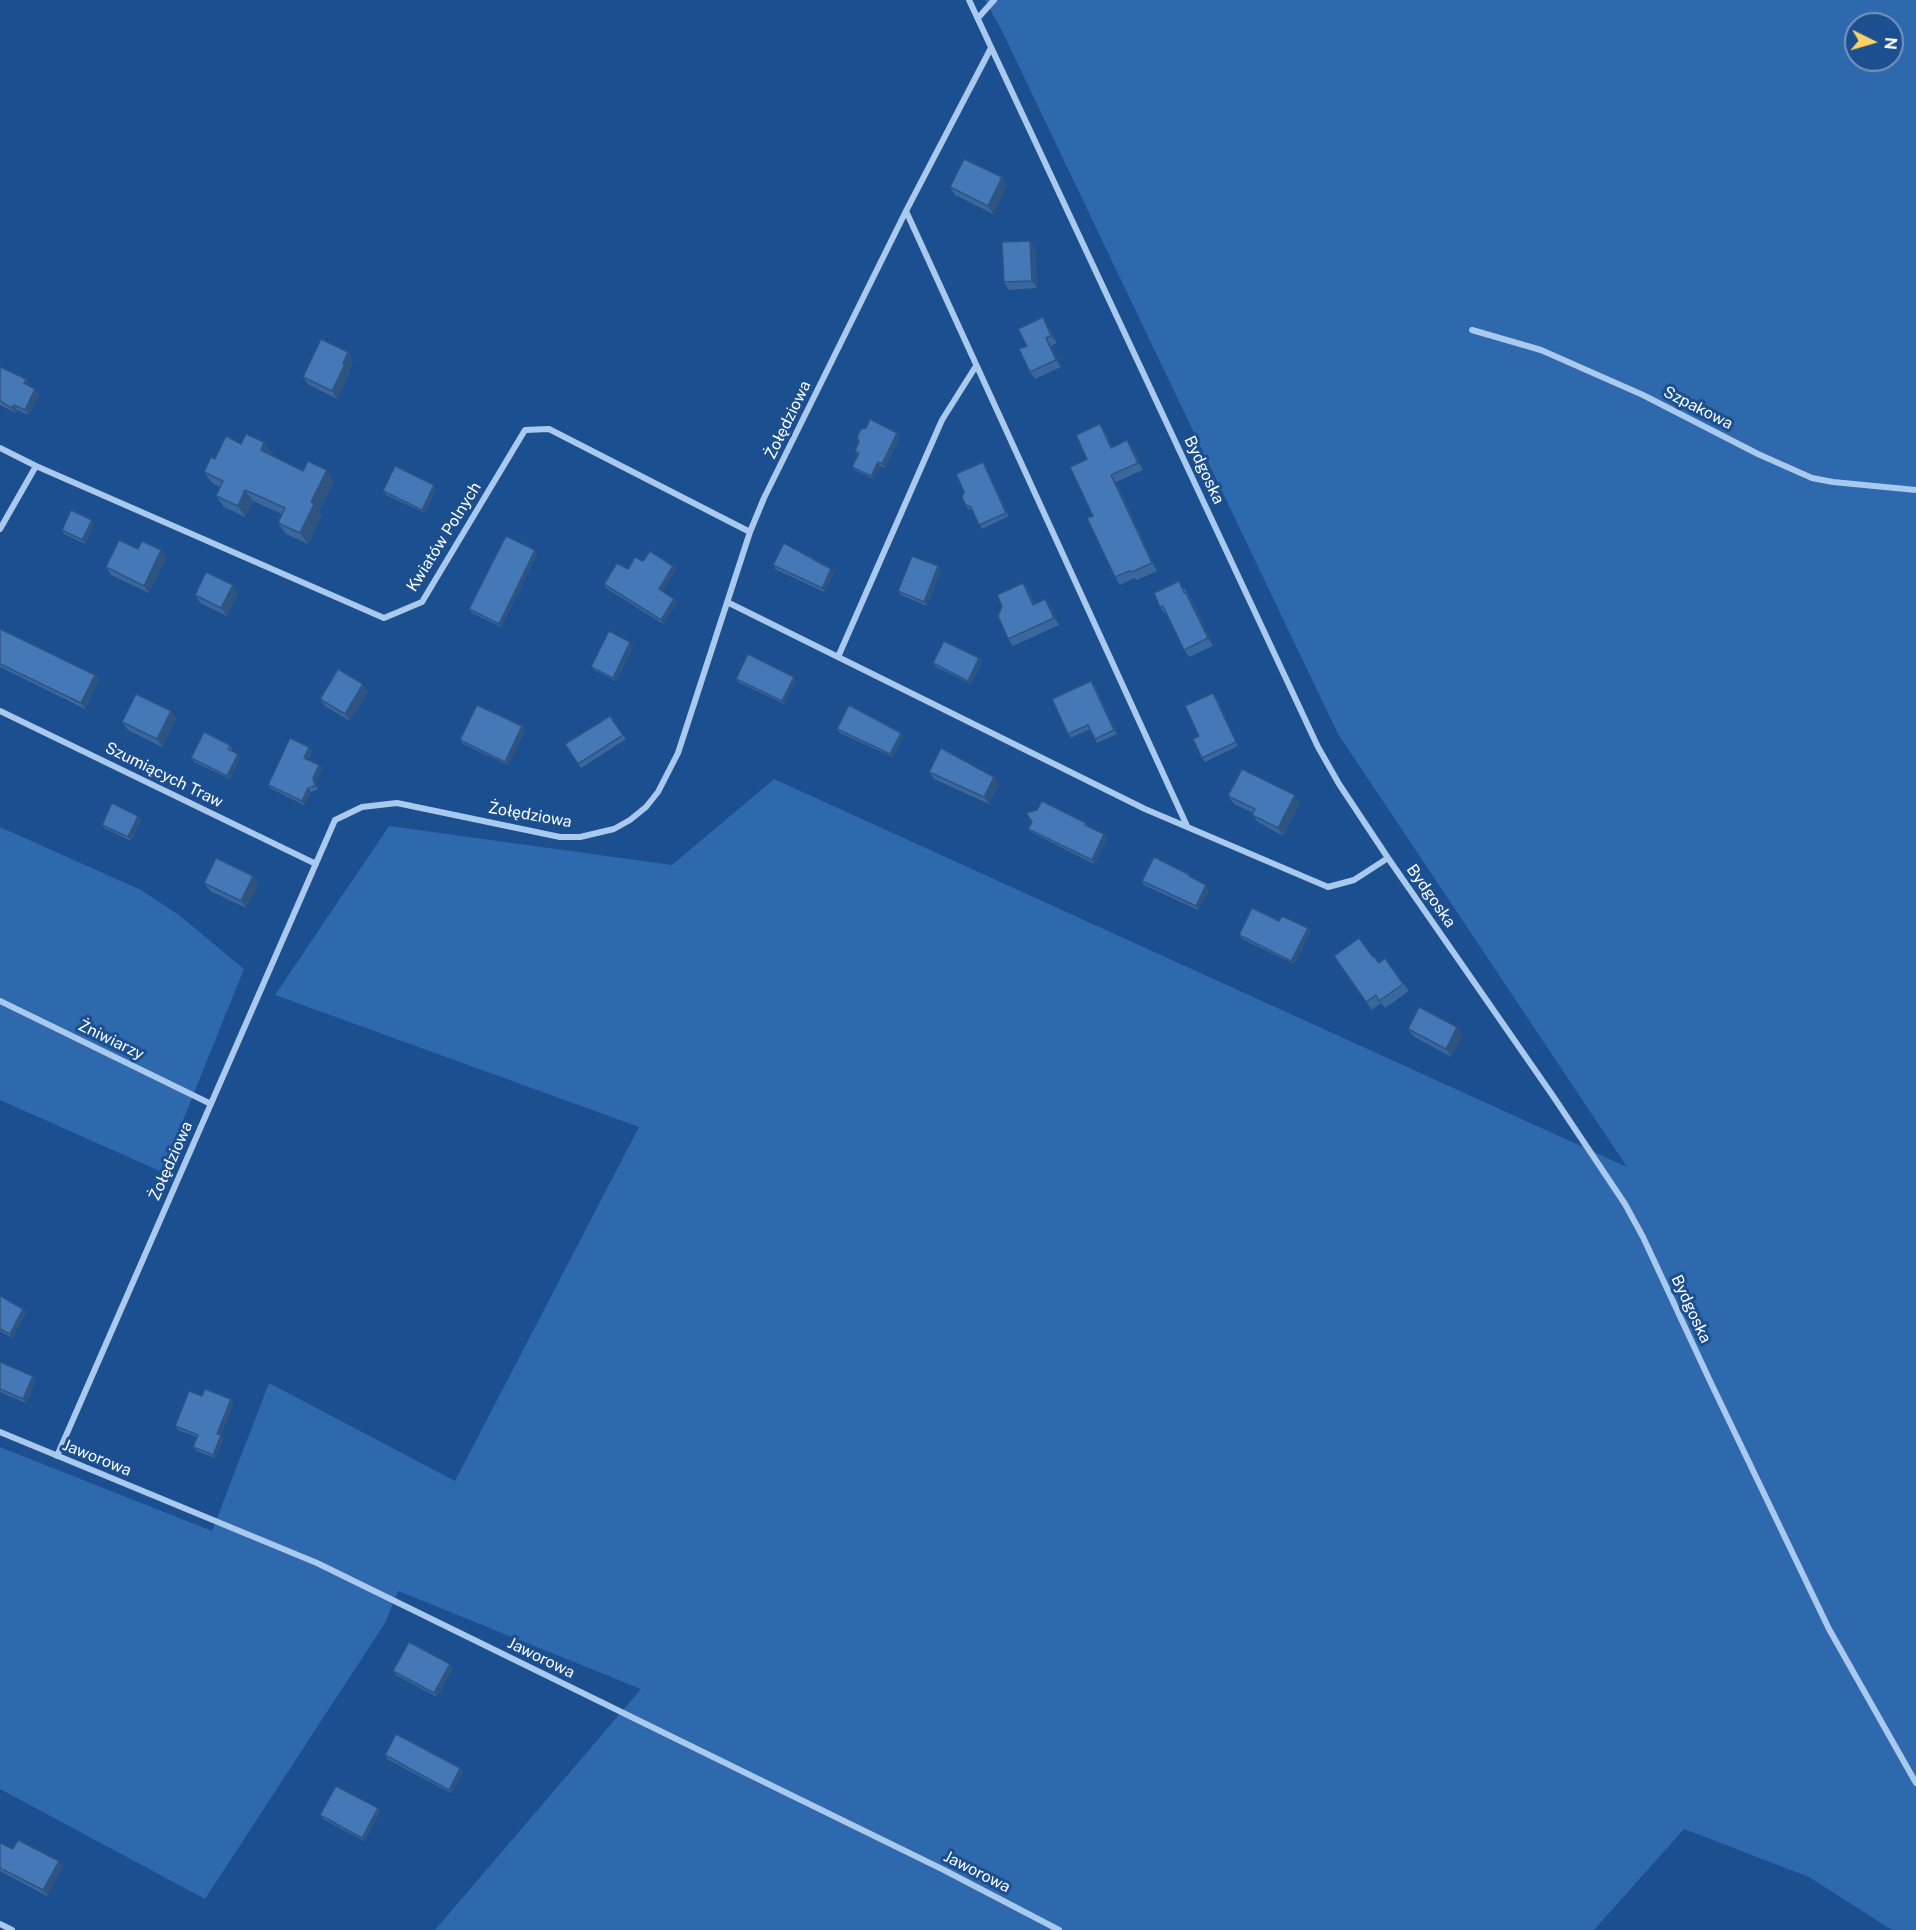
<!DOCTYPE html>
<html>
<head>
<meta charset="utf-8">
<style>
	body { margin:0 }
	#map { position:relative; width:1916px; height:1930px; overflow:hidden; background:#1b4f8f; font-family:"Public Sans",sans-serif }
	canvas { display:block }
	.north { position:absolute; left:1844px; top:12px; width:60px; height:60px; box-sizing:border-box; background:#1b4f8f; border:2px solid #7695bc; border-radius:50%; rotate:95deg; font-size:16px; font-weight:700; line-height:24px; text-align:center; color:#fff }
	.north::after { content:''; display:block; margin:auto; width:21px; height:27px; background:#ffd166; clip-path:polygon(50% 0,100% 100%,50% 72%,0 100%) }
</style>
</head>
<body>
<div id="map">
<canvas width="1916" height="1930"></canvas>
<div class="north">N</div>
</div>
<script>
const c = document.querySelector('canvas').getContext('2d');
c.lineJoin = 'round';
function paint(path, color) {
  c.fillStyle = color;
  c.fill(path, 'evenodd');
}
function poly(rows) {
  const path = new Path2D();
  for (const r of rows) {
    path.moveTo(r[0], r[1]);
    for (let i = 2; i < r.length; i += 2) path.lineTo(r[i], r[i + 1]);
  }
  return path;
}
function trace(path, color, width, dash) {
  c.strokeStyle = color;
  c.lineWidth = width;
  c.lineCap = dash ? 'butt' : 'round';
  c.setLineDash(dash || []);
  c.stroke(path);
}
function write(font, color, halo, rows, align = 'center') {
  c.font = font + ' "Public Sans",sans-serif';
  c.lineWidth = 6;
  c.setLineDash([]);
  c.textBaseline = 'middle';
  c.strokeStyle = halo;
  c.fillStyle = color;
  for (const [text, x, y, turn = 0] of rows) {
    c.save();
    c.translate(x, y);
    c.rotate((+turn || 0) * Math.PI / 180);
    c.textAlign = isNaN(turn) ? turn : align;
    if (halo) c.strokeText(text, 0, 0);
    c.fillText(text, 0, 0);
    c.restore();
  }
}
paint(poly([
	[985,0,1916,0,1916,1930,1892,1930,1809,1877,1684,1829,1594,1930,435,1930,641,1689,398,1591,385,1623,205,1899,0,1789,0,1447,212,1531,269,1383,455,1481,639,1127,275,995,389,826,672,865,774,779,1627,1167,1338,734,1003,33],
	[1856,24,1892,24,1892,60,1856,60],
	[0,827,141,890,179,915,244,969,162,1172,0,1100]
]), '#2e69ad');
trace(poly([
	[969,0,1318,747,1339,784,1388,858,1553,1096,1625,1204,1643,1237,1710,1381,1829,1629,1916,1783],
	[978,18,994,0],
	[906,211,1187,826],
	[1472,330,1541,350,1643,395,1758,454,1812,478,1833,482,1916,490],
	[0,448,36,466,384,618,422,602,525,430,549,429,750,532],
	[0,529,36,466],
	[727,602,1145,809,1328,887,1354,880,1388,858],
	[838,657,942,420,976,366],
	[0,711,316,864],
	[0,1001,211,1104],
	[0,1432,317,1563,944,1870,1059,1930],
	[57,1456,335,820,362,807,397,803,560,837,580,837,614,829,630,820,646,807,658,792,678,753,750,532,764,498,906,211,991,48],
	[0,1924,12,1930]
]), '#a9c9ee', 6);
paint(poly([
	[1002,177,1007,185,993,214,955,195,950,187],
	[1035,248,1037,288,1009,290,1004,282],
	[1048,325,1057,343,1051,346,1061,367,1035,379,1030,372,1027,346],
	[348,352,353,360,349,370,350,372,337,399,308,384,303,377],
	[0,367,26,379,30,385,29,386,35,389,39,394,29,415,17,410,16,413,0,405],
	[1100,424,1105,432,1112,447,1133,448,1143,470,1116,482,1157,571,1137,580,1134,578,1120,585,1115,577,1087,459],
	[897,433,900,436,885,468,880,466,873,479,855,470,852,467,858,455,855,451],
	[264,442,272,454,271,455,303,471,334,481,319,512,322,515,308,544,286,534,278,523,282,514,253,501,245,517,224,507,216,496,220,487,212,483,204,472,241,444],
	[985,465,1009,516,982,529,973,510,968,509,966,505],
	[436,489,425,513,386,495,383,491],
	[94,524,85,544,64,534,62,530],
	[138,549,161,550,166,558,149,593,111,575,106,567],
	[535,550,537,554,501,627,472,613,469,609],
	[643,561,673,566,676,569,662,591,674,599,677,602,663,624,606,588,604,584],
	[773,565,834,572,824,592,775,569],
	[938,566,941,570,927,606,901,595,898,591],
	[1023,583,1028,590,1035,604,1045,599,1051,607,1059,625,1013,646,1008,639],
	[1184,588,1192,600,1213,646,1189,657,1184,650,1167,614,1166,615,1160,607],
	[238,593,227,616,200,603,195,595],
	[0,629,95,675,99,680,85,709,0,667],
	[633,646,616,681,594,670,591,667],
	[979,658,982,662,971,684,936,667,933,663],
	[736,679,796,681,784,704,738,682],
	[1094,685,1117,734,1097,743,1090,729,1071,738,1068,734],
	[368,692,350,721,325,706,320,699],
	[1213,693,1216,697,1238,746,1205,762,1202,758,1199,736],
	[171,711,176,719,162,747,128,730,122,722],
	[610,716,626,739,581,768,565,744],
	[837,729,903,736,893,757,840,733],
	[525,730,508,765,463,744,460,740],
	[230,745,232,749,231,751,240,757,230,779,194,762,191,758],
	[309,747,312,751,308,759,319,765,322,769,315,782,318,789,311,792,304,805,270,788,268,785],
	[929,772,999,785,989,804,934,779],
	[1228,796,1300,803,1283,836,1258,822,1252,815,1253,813,1234,804],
	[138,816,141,820,131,841,104,828,102,825],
	[1086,823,1088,826,1104,834,1107,838,1094,864,1031,832,1028,829],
	[1191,878,1209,889,1198,910,1144,885,1142,881],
	[204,883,258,884,246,908,210,891],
	[1279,921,1308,928,1310,932,1294,964,1242,939,1239,935],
	[1334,956,1373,957,1379,963,1385,958,1409,991,1385,1008,1381,1003,1372,1010],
	[1457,1027,1463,1035,1451,1057,1413,1036,1408,1029],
	[0,1296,23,1309,26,1313,12,1338,0,1331],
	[0,1362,36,1380,26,1403,0,1392],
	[202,1396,234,1402,221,1435,223,1439,215,1458,196,1451,193,1447,197,1437,178,1430,175,1426],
	[453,1668,437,1697,396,1675,393,1671],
	[385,1755,463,1772,451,1793,387,1759],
	[378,1808,380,1812,364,1841,323,1819,320,1815],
	[0,1843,13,1849,59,1861,63,1866,47,1896,0,1871]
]), '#3a679d');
paint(poly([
	[1002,177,1007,185,993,214,988,206],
	[1030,241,1035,248,1037,288,1032,281],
	[1043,317,1048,325,1057,343,1051,336],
	[1046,338,1051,346,1061,367,1056,360],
	[348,352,353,360,349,370,350,372,337,399,332,391],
	[26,379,30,385,28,389,24,383],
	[35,389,39,394,29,415,25,410],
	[14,405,17,410,16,413,12,408],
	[1100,424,1105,432,1116,455,1111,448],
	[897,433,900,436,885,468,882,464],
	[1127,440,1133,448,1143,470,1138,463],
	[264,442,272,454,268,461,261,450],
	[878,462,880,466,873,479,871,476],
	[983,462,985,465,1009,516,1006,513],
	[327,470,334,481,319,512,322,515,308,544,300,533,311,502],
	[1111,475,1116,482,1157,571,1152,563],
	[434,485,436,489,425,513,422,510],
	[245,490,253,501,245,517,238,506],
	[92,520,94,524,85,544,82,540],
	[161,550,166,558,149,593,144,586],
	[535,550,537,554,501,627,499,624],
	[673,566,676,569,662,593,659,589],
	[938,566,941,570,927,606,924,602],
	[831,569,834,572,824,592,822,588],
	[1023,583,1028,590,1038,612,1033,605],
	[233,585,238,593,227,616,221,608],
	[1186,593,1192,600,1213,646,1208,638],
	[674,599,677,602,663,624,661,620],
	[1045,599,1051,607,1059,625,1054,618],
	[630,642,633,646,616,681,613,678],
	[979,658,982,662,971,684,968,681],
	[95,675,99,680,85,709,81,703],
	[794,677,796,681,784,704,782,701],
	[1091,681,1094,685,1117,734,1114,730],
	[363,684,368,692,350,721,345,714],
	[1213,693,1216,697,1238,746,1236,742],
	[171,711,176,719,162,747,157,739],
	[522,726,525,730,508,765,505,762],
	[901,733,903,736,893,757,890,754],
	[309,747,312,751,307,761,304,758],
	[238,754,240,757,230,779,227,776],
	[319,765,322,769,315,782,318,789,315,786,313,778],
	[994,777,999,785,989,804,984,797],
	[308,788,311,792,304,805,302,801],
	[1295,795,1300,803,1283,836,1278,828],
	[138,816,141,820,131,841,128,837],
	[1104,834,1107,838,1094,864,1092,860],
	[253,876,258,884,246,908,241,901],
	[1206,885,1209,889,1198,910,1196,906],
	[1308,928,1310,932,1294,964,1291,961],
	[1457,1027,1463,1035,1451,1057,1446,1049],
	[23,1309,26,1313,12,1338,10,1334],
	[33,1376,36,1380,26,1403,23,1399],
	[231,1399,234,1402,221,1435,223,1439,215,1458,213,1455,217,1434],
	[450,1664,453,1668,437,1697,434,1693],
	[460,1768,463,1772,451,1793,449,1790],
	[378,1808,380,1812,364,1841,362,1838],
	[59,1861,63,1866,47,1896,43,1890]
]), '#305480');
const building = poly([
	[964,159,1002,177,988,206,950,187,964,159],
	[1030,241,1032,281,1004,282,1002,242,1030,241],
	[1043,317,1051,336,1046,338,1056,360,1030,372,1019,349,1027,346,1018,329,1043,317],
	[321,339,348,352,343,364,345,364,332,391,303,377,321,339],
	[0,367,26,379,24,383,35,389,25,410,14,405,12,408,0,401,0,367],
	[870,419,897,433,882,464,878,462,871,476,852,467,859,453,855,451,859,442,857,437,861,429,866,428,870,419],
	[1100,424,1111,448,1127,440,1138,463,1111,475,1152,563,1132,572,1129,571,1115,577,1087,518,1093,516,1070,467,1087,459,1076,435,1100,424],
	[246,434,264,442,261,450,303,471,308,461,327,470,311,502,314,504,300,533,278,523,285,508,245,490,238,506,216,496,223,481,204,472,211,457,215,459,226,436,241,444,246,434],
	[983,462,1006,513,979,525,971,507,966,505,962,498,964,492,956,474,983,462],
	[395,466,434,485,422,510,383,491,395,466],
	[71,510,92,520,82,540,62,530,71,510],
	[506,536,535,550,499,624,469,609,506,536],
	[119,540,138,549,142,541,161,550,144,586,106,567,119,540],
	[784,543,831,569,822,588,773,565,784,543],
	[650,551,673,566,659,589,674,599,661,620,604,584,617,563,628,569,635,557,643,561,650,551],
	[912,556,938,566,924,602,898,591,912,556],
	[206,572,233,585,221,608,195,595,206,572],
	[1179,581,1184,593,1186,593,1208,638,1184,650,1163,606,1160,607,1154,593,1179,581],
	[1023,583,1033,605,1045,599,1054,618,1008,639,998,616,1002,606,997,595,1023,583],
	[0,629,95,675,81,703,0,664,0,629],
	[609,631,630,642,613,678,591,667,609,631],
	[944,641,979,658,968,681,933,663,944,641],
	[748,654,794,677,782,701,736,679,748,654],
	[338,669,363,684,345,714,320,699,338,669],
	[1091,681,1114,730,1095,739,1088,725,1068,734,1052,699,1091,681],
	[1213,693,1236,742,1202,758,1193,739,1199,736,1185,706,1213,693],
	[136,694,171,711,157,739,122,722,136,694],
	[477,705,522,726,505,762,460,740,477,705],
	[849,705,901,733,890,754,837,729,849,705],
	[610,716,623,735,578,764,565,744,610,716],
	[204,732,230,745,228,749,238,754,227,776,191,758,204,732],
	[290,738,309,747,304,758,319,765,313,778,315,786,308,788,302,801,268,785,290,738],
	[941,748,994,777,984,797,929,772,941,748],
	[1242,769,1295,795,1278,828,1252,815,1255,809,1228,796,1242,769],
	[1042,801,1086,823,1085,825,1104,834,1092,860,1028,829,1032,822,1026,813,1037,810,1042,801],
	[112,803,138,816,128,837,102,825,112,803],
	[1154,857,1190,875,1189,876,1206,885,1196,906,1142,881,1154,857],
	[216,858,253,876,241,901,204,883,216,858],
	[1252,908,1279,921,1282,916,1308,928,1291,961,1239,935,1252,908],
	[1359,938,1373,957,1374,956,1379,963,1385,958,1403,984,1379,1001,1376,995,1366,1002,1334,956,1359,938],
	[1419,1007,1457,1027,1446,1049,1408,1029,1419,1007],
	[0,1296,23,1309,10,1334,0,1329,0,1296],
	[0,1362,33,1376,23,1399,0,1389,0,1362],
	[205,1389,231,1399,217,1434,221,1435,213,1455,193,1447,198,1435,175,1426,189,1391,202,1396,205,1389],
	[409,1642,450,1664,434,1693,393,1671,409,1642],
	[396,1734,460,1768,449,1790,385,1755,396,1734],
	[336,1786,378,1808,362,1838,320,1815,336,1786],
	[18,1840,59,1861,43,1890,0,1868,0,1843,13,1849,18,1840]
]);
paint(building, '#4478b7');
trace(building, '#305480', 1.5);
write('16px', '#fff', '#1b4f8f', [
	["Szpakowa",1698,408,27],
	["Żołędziowa",788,420,-64],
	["Bydgoska",1204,470,65],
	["Kwiatów Polnych",444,537,-58],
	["Szumiących Traw",164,775,26],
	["Żołędziowa",530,815,10],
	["Bydgoska",1431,896,55],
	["Żniwiarzy",111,1040,26],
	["Żołędziowa",171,1161,-66],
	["Bydgoska",1691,1309,65],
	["Jaworowa",97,1458,22],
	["Jaworowa",541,1658,26],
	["Jaworowa",977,1872,27]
]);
</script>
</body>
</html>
